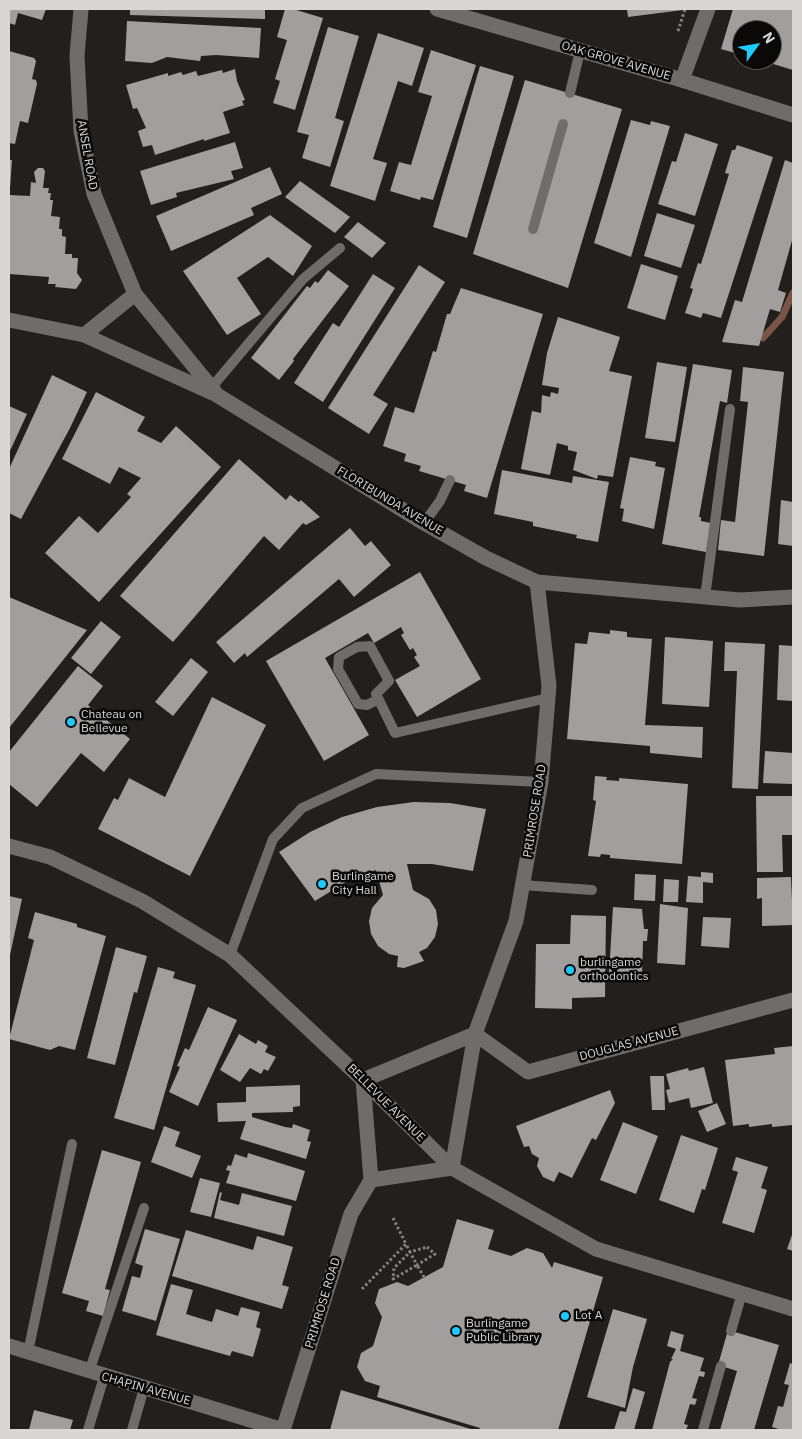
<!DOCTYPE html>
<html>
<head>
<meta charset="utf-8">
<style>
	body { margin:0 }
	#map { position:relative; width:802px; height:1439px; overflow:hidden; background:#221f1d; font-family:"IBM Plex Sans",sans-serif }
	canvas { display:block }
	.frame { position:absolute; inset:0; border:10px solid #d9d7d6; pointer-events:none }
	.north { position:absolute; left:732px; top:20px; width:50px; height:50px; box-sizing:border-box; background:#0a0908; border:1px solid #5d5b5a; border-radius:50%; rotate:58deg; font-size:14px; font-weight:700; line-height:20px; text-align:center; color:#d9d7d6 }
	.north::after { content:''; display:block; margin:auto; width:18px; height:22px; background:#1fc9fd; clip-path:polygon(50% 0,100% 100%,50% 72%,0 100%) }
</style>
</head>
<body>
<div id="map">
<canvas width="802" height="1439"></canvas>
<div class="frame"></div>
<div class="north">N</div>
</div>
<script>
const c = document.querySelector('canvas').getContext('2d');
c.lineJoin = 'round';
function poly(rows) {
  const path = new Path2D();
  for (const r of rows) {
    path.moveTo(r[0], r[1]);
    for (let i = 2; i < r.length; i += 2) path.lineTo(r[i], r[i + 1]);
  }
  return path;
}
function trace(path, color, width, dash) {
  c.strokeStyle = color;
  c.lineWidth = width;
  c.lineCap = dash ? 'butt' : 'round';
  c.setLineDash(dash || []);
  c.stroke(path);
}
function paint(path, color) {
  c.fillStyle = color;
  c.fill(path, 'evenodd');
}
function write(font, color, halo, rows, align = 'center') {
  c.font = font + ' "IBM Plex Sans",sans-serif';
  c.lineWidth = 5;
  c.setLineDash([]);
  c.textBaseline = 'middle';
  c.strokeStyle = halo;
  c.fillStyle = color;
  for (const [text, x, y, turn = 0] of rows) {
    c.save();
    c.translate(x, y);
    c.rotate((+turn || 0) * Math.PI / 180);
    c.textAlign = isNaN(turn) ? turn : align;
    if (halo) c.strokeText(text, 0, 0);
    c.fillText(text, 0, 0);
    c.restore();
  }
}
trace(poly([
	[763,338,782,317,793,293]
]), '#7a5545', 7);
paint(poly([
	[9,9,46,9,42,20,18,13,15,25,9,23],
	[130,9,265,9,265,19,130,15],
	[285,9,293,9,323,18,295,110,273,103,280,81,275,79,287,40,277,37],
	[627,9,683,9,683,10,628,17],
	[733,9,793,9,793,70,760,60,772,60,772,30,742,30,742,55,721,49],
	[127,21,261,28,259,58,216,55,201,56,200,61,167,57,152,63,125,61],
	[328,27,359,36,335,118,344,121,330,167,302,158,309,135,297,132],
	[378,33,424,48,412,86,398,81,373,159,387,163,375,201,330,186],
	[431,50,476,65,433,200,421,197,420,200,390,191,399,162,411,165,432,96,418,92],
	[9,51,34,58,36,61,32,79,36,80,37,84,28,123,20,121,15,144,9,143],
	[480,66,514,76,467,238,433,227],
	[235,69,237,81,245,100,242,101,244,105,223,112,230,133,204,141,204,139,155,155,152,145,143,147,138,131,146,128,137,108,133,109,126,85,168,73,168,76,181,72,183,75,196,71,198,76,222,70,223,73],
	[525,80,622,109,568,288,473,254],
	[631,120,650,125,651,121,670,126,631,257,594,243],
	[685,133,718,144,695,216,658,204,672,161,676,162],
	[235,142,243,168,231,171,234,179,176,193,177,197,151,205,140,171],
	[737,145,773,157,721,318,703,313,701,318,685,313,693,289,690,288,698,263,701,264,729,174,725,173,732,150,735,150],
	[9,160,12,160,10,189,9,189],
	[785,160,793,163,793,237,778,290,786,293,780,312,770,309,759,346,722,342,735,300,742,302],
	[270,167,282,194,251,208,254,215,171,251,156,216],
	[38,168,43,168,45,171,43,188,49,188,48,193,51,193,50,200,53,200,51,216,60,217,59,229,62,229,62,236,66,237,65,254,72,254,72,258,78,258,77,273,82,280,76,289,55,287,56,284,48,284,49,277,9,274,9,195,30,196,31,182,36,183,34,172],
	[300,181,350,217,335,233,285,197],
	[657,213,695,225,681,268,644,256],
	[270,215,312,246,293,276,268,257,237,278,261,314,227,335,183,271],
	[358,222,386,243,372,258,344,237],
	[641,264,678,276,665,320,627,308],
	[419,265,445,282,373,395,388,404,369,434,328,408],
	[328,270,349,286,293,359,294,361,279,380,251,358,307,286,310,288,315,281,318,283],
	[373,274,395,288,323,402,294,383,333,323,339,327],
	[461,288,543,314,487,498,464,491,466,485,419,471,421,466,404,461,406,454,383,446,395,407,414,413,433,351,436,352,447,314,450,314],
	[558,317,620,337,609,371,632,376,613,477,598,475,597,479,573,470,577,452,568,450,568,446,557,443,550,475,521,469,532,411,541,413,542,395,550,397,551,392,558,394,559,388,542,385,547,353],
	[657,362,687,367,675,442,645,438],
	[693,364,732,370,727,403,720,401,699,517,701,517,701,521,711,523,706,552,662,544],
	[743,367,784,372,764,556,718,550,721,520,735,522,748,402,740,401],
	[52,375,87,392,70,428,21,519,9,513,9,469],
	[96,392,145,417,137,431,161,443,176,426,221,467,99,602,45,553,79,516,98,533,131,497,127,494,141,478,119,467,110,484,62,459],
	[9,406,27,414,9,453],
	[630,457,656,462,655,466,665,468,654,529,622,521,624,509,620,508],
	[239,459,286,500,290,495,299,502,301,500,320,517,306,525,303,523,279,550,264,536,173,642,120,596],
	[502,470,572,483,573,476,609,482,598,542,576,538,577,535,533,526,533,522,494,514],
	[781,500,793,502,793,546,778,544],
	[350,528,365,546,371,541,391,565,354,597,339,579,247,657,245,653,234,663,216,642],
	[420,572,481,679,417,717,395,680,420,666,414,657,417,655,413,648,410,650,401,635,404,633,401,627,374,643,368,633,325,658,369,735,324,761,266,661],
	[9,597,87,630,9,728],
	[101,621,121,637,91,674,71,658],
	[610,630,627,632,627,637,652,639,645,725,703,727,702,758,650,753,650,746,567,739,575,643,587,644,589,632,610,634],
	[665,637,713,641,709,707,662,704],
	[725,642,765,644,758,789,732,788,737,671,724,671],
	[779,645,793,646,793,701,777,700],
	[191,658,208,672,173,716,155,702],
	[78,666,103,686,88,705,130,739,104,772,81,753,37,807,9,784,9,752],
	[212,697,266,725,190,876,98,829,114,798,118,800,129,778,165,797],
	[765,751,793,753,793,784,763,783],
	[595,776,607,777,606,780,619,781,619,778,688,784,682,864,610,858,610,855,601,854,600,857,588,856,596,801,593,800],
	[756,796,793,796,793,835,782,835,783,872,757,872],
	[414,802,450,803,486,809,473,871,432,864,407,864,413,890,429,899,436,910,438,924,435,937,427,948,419,952,424,961,404,968,397,967,398,956,389,954,378,946,371,934,369,921,372,908,383,895,376,870,351,879,315,901,279,852,310,832,342,817,377,807],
	[701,872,713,873,713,883,703,882,703,903,686,902,688,876,701,877],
	[635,874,656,875,655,901,634,900],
	[791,877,793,925,762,926,762,898,757,899,757,878],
	[664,879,679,880,678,902,663,902],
	[9,896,22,899,10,955,9,955],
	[660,904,688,908,685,965,657,963],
	[613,907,642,909,644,929,648,929,647,941,643,941,642,975,609,973],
	[35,912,77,924,77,927,106,936,75,1050,59,1046,50,1050,9,1039,34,940,28,938],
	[571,915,606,916,605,997,572,998,572,1009,535,1008,536,944,570,944],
	[703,917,731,918,729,948,701,946],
	[116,947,147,956,137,993,134,992,115,1065,87,1058],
	[158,967,175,972,173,978,196,985,154,1130,114,1118],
	[208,1007,237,1020,198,1106,169,1092,180,1067,177,1066,185,1048,189,1050],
	[239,1034,256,1044,258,1040,268,1046,265,1052,276,1057,268,1071,264,1069,261,1074,250,1068,240,1082,220,1070],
	[793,1046,793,1125,772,1127,772,1124,749,1127,749,1124,733,1126,725,1060,775,1054,774,1048],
	[704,1067,713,1103,691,1108,689,1098,669,1103,666,1090,670,1089,666,1074,688,1068,689,1071],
	[650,1076,664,1076,665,1110,652,1110],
	[300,1085,300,1106,293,1107,293,1112,252,1113,252,1117,285,1127,292,1128,293,1124,310,1130,307,1141,311,1142,306,1159,240,1139,246,1121,218,1122,217,1103,246,1102,246,1087],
	[610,1090,615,1103,596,1140,592,1138,572,1178,559,1172,554,1182,543,1177,537,1166,539,1158,532,1154,529,1146,524,1147,516,1126],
	[717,1103,726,1124,707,1132,698,1111],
	[623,1122,658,1136,636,1194,600,1180],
	[164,1126,180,1132,175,1146,201,1156,192,1178,151,1162],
	[681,1135,718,1148,705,1190,702,1189,694,1213,659,1200],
	[102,1150,141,1162,105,1289,110,1290,103,1316,86,1311,89,1301,62,1293],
	[248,1153,305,1171,296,1201,226,1183,230,1171,226,1170,228,1165,231,1166,235,1154,247,1158],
	[736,1157,768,1167,761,1188,767,1190,754,1233,722,1223,738,1172,732,1170],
	[200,1178,220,1183,211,1217,190,1212],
	[220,1192,222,1193,220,1200,239,1205,242,1193,292,1206,284,1236,214,1218],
	[457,1219,494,1230,488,1249,511,1256,527,1248,543,1253,552,1268,554,1262,603,1277,558,1430,479,1430,480,1428,377,1397,380,1386,365,1381,357,1367,361,1353,373,1346,382,1317,375,1303,379,1289,397,1282,408,1286,443,1267],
	[145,1229,180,1239,156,1321,122,1311,132,1276,140,1278,143,1266,135,1263],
	[186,1230,253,1250,257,1236,293,1247,282,1285,289,1287,282,1309,172,1276],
	[793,1232,793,1251,787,1249],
	[171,1284,193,1290,186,1314,212,1322,216,1309,238,1316,241,1307,260,1312,256,1327,261,1329,253,1357,232,1351,230,1356,156,1335],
	[613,1309,647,1319,633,1367,625,1408,587,1397],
	[728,1330,779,1345,754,1430,720,1430,737,1371,718,1365],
	[671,1331,684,1335,680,1351,704,1358,700,1371,705,1372,704,1377,699,1376,692,1398,697,1399,695,1405,690,1404,684,1424,688,1425,686,1430,652,1430,670,1362,673,1359,671,1359,676,1349,667,1346],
	[790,1363,793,1364,793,1430,782,1430,772,1427,778,1406,783,1407,789,1385,784,1384],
	[633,1388,645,1392,634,1430,614,1430,620,1411,626,1412],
	[341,1390,474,1430,330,1430],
	[34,1410,73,1420,70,1430,29,1430]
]), '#a29e9d');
trace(poly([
	[678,31,685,9],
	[393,1218,406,1244],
	[427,1247,435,1254,417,1265,410,1252,427,1247],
	[362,1289,406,1244,410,1252,394,1268,393,1279,417,1265,424,1277]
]), '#858382', 3, [2.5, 2.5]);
trace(poly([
	[570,93,580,51],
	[533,229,563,124],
	[211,388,303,279,340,248],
	[424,523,440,501,450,480],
	[705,597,730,409],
	[377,700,367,705,358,704,338,669,339,657,357,647,370,646,389,681,376,694,395,733,548,698],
	[522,885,592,890],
	[230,955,273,839,302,808,376,774,541,782],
	[731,1331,742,1293],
	[28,1352,72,1144],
	[89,1372,144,1208],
	[88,1430,104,1377],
	[132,1430,144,1388],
	[703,1430,721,1366]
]), '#706c6a', 10);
trace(poly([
	[81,9,77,56,81,131,94,194,135,294,215,392],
	[682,80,708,9],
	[9,320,84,335,217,395,424,523,486,558,537,582,740,600,793,597],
	[84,335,135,294],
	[9,846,50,857,142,901,230,955,363,1080,452,1168,596,1249,793,1309],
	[475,1034,528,1072,793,1000],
	[371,1180,452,1168,475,1034,516,921,541,782,549,686,537,582],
	[9,1346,283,1430],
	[283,1430,351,1214,371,1180,363,1080,475,1034]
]), '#706c6a', 15);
trace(poly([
	[437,9,682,80,793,115]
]), '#706c6a', 15);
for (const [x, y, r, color] of [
	[71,722,5,"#1fc9fd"],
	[322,884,5,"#1fc9fd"],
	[570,970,5,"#1fc9fd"],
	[565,1316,5,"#1fc9fd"],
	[456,1331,5,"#1fc9fd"]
]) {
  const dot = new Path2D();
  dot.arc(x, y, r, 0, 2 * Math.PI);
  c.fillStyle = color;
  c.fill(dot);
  trace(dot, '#0a0908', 2);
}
write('12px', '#d9d7d6', '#0a0908', [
	["OAK GROVE AVENUE",616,61,16],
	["ANSEL ROAD",87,155,80],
	["FLORIBUNDA AVENUE",390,501,31],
	["PRIMROSE ROAD",535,811,-81],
	["DOUGLAS AVENUE",629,1044,-15],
	["BELLEVUE AVENUE",386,1103,45],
	["PRIMROSE ROAD",323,1303,-73],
	["CHAPIN AVENUE",146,1389,16]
]);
write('12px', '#d9d7d6', '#0a0908', [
	["Chateau on",81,715],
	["Bellevue",81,729],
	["Burlingame",332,877],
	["City Hall",332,891],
	["burlingame",580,963],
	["orthodontics",580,977],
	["Lot A",575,1316],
	["Burlingame",466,1324],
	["Public Library",466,1338]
], 'left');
</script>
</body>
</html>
